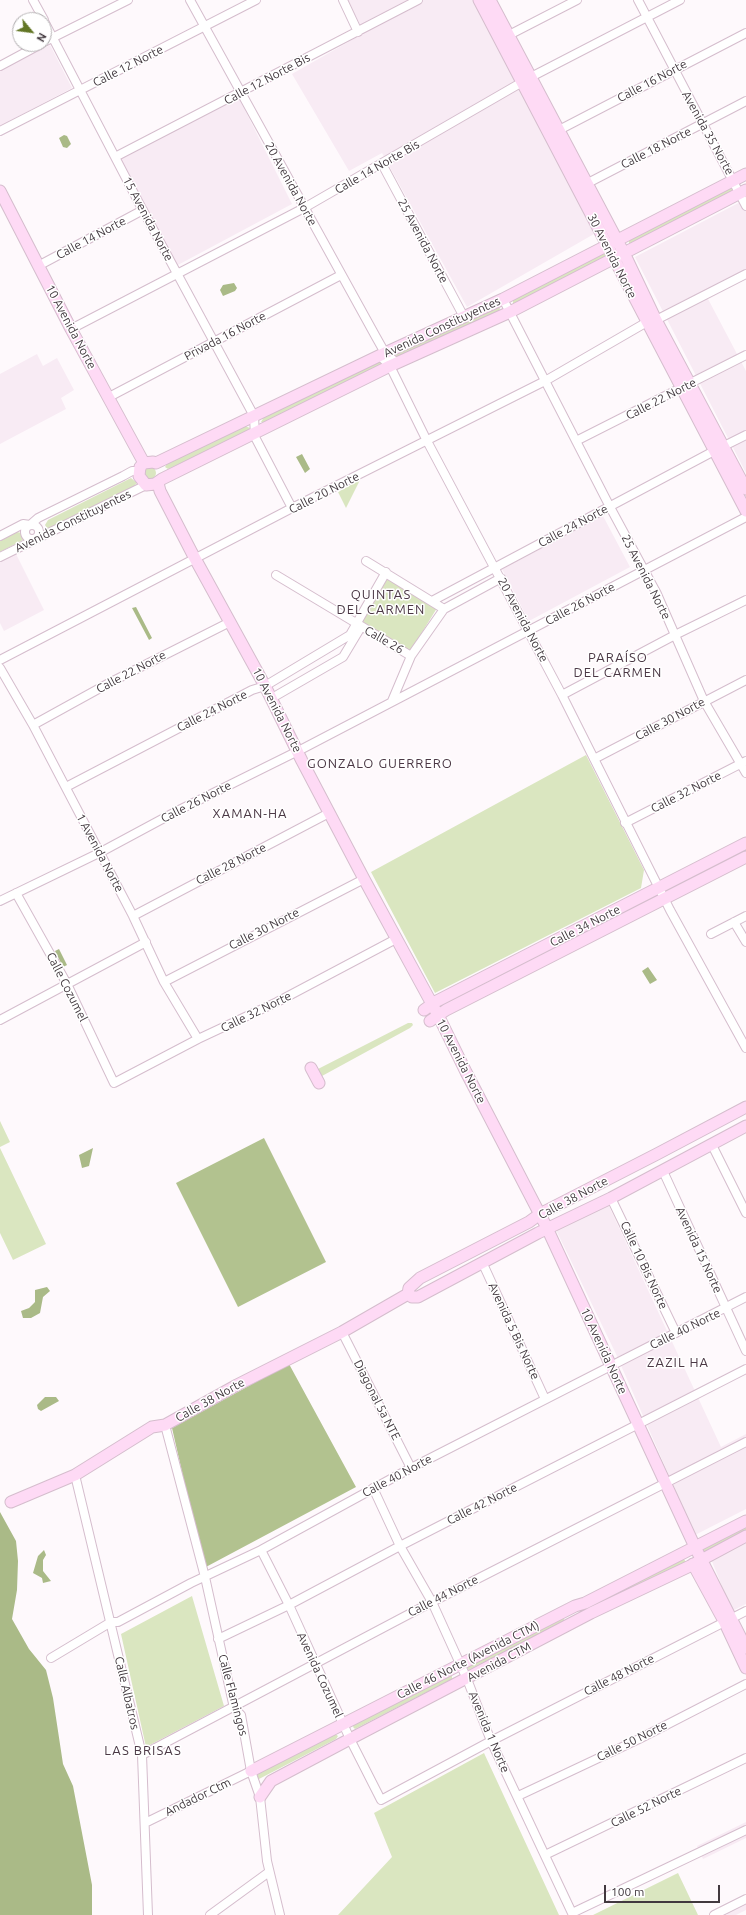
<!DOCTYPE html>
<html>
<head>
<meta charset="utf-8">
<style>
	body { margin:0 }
	#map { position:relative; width:746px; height:1915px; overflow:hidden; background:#fef9fc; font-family:Ubuntu,sans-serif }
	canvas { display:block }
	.north { position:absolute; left:12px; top:12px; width:40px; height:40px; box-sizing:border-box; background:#fff; border:1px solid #b3b0b2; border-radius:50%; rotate:119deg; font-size:11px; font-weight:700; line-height:16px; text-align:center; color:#42393f }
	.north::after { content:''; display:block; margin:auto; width:14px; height:18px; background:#627625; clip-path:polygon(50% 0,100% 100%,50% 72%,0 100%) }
	.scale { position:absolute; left:604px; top:1885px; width:116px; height:18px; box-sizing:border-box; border:2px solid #42393f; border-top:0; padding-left:5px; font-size:12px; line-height:14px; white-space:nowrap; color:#42393f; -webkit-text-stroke:3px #fff; paint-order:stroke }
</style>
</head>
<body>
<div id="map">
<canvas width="746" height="1915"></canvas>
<div class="north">N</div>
<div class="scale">100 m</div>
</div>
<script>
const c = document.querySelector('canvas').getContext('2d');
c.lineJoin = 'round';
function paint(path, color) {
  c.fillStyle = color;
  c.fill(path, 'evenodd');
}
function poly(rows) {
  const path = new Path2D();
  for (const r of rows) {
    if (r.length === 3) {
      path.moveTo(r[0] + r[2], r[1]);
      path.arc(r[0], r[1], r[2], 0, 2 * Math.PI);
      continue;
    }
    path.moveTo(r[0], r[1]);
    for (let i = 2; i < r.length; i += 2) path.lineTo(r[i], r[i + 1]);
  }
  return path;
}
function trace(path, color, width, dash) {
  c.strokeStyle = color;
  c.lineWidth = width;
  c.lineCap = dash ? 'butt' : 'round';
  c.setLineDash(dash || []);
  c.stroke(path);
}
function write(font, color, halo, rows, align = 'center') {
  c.font = font + ' Ubuntu,sans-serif';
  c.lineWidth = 3;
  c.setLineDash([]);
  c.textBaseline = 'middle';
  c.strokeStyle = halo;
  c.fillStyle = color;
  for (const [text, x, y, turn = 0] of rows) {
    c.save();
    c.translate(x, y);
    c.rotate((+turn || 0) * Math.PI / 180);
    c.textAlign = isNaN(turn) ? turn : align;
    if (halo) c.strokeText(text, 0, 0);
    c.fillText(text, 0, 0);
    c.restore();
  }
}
paint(poly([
	[348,0,475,0,594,234,467,307,382,153,349,171,292,74,364,33],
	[50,45,72,88,0,126,0,70],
	[239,98,292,204,176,266,120,159],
	[746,199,746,277,707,297,746,371,746,473,635,257],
	[37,354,43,366,57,358,74,390,61,398,66,409,0,444,0,374],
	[603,516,630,567,529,621,502,569],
	[16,554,44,610,4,631,0,623,0,562],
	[608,1204,721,1447,746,1434,746,1509,695,1535,616,1354,556,1230],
	[746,1542,746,1604,732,1611,711,1559],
	[746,1822,746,1838,703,1859,697,1846],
	[746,1895,746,1910,736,1915,727,1915,723,1906]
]), '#f8ebf4');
paint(poly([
	[730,188,733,190,731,193,632,244,629,243,629,240],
	[604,253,607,254,605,258,516,306,513,304,513,300],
	[497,308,500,308,499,313,398,358,394,357,395,353],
	[378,362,382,363,380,367,267,422,261,422,264,417],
	[245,426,250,428,245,433,168,469,165,467,167,464],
	[150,473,6],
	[131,478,137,483,134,486,53,528,47,528,45,525,48,520],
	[360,480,346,508,338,492],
	[17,532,22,533,23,540,0,552,0,541],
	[388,577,437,608,410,652,361,623],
	[586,755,644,870,641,888,435,993,371,872],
	[746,848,746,852,668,891,670,889],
	[655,895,658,896,658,898,558,949,557,946],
	[550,950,550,952,442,1008,436,1007],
	[408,1023,412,1023,413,1025,410,1028,322,1076,318,1069],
	[0,1121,10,1142,0,1147],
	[0,1148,46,1244,13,1260,0,1233],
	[746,1525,746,1531,705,1552,702,1552,703,1547],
	[683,1558,686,1562,591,1606,591,1604],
	[192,1596,224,1706,146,1747,121,1634],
	[563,1617,565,1622,468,1670,467,1667],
	[450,1674,452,1676,452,1679,355,1729,353,1727,354,1724],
	[334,1733,338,1736,336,1739,259,1779,257,1778,258,1773],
	[484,1753,559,1915,338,1915,392,1857,374,1813],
	[678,1873,698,1915,593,1915]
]), '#dae6c0');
paint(poly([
	[264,1138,326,1262,238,1307,176,1183],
	[289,1364,356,1487,204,1568,172,1428]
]), '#b2c28f');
paint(poly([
	[64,135,67,136,71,144,67,148,63,147,59,138],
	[234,283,237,288,235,291,223,296,220,290,223,285],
	[302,454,310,469,305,473,296,457],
	[136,607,152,638,149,640,132,608],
	[59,949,67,965,63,967,55,951],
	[648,967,657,980,650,984,642,971],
	[93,1148,89,1166,82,1168,79,1155],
	[47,1287,50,1291,43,1297,40,1313,31,1318,23,1318,21,1311,29,1308,35,1302,35,1290],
	[45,1397,56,1397,59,1401,41,1411,38,1409,37,1405],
	[0,1512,16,1541,18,1561,17,1590,12,1619,29,1649,46,1670,53,1698,63,1764,73,1786,92,1885,92,1915,0,1915],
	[44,1550,46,1555,43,1560,43,1571,51,1581,43,1583,42,1578,33,1573,38,1556]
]), '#aaba87');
const street = poly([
	[33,0,44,20],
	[190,0,376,337,385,353,397,363],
	[343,0,358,32],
	[638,0,746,206],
	[44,21,139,203,254,416,255,437,292,508],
	[509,35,577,0],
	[44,42,128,0],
	[0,66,41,44],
	[559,130,746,33],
	[0,131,256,0],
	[115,157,418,0],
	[382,164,464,317],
	[586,184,746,101],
	[38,266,143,210],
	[503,299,610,507,657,594,704,701,746,773],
	[656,320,746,274],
	[71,329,304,208,531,77,680,0],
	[380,356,390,366,427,441,562,695,670,910,746,1048],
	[109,397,341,275],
	[576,441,746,355],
	[724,446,746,435],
	[32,532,7],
	[0,536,23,524,30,525,38,518,123,476,132,471,138,471],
	[0,557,146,485],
	[366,561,444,609],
	[276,575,411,656],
	[432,601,714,451],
	[0,660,292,508,545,381,647,322],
	[0,668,33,725,133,916,164,982,198,1039],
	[562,695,675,635,746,600],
	[272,698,343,657,361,627],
	[392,701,411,656,444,609,501,578],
	[33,725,111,682,230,622],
	[594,759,746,680],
	[66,787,252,690,265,686,350,635,386,572],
	[625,823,746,761],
	[16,893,67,984,114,1083,198,1039,277,1002,396,939],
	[0,901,99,853,179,810,302,749,746,517],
	[133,916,329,813],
	[734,922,746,942],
	[711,934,746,916],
	[164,982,364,879],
	[0,1020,146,942],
	[712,1145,746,1213],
	[663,1171,746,1351],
	[611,1198,676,1333],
	[483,1264,545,1399],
	[342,1332,411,1468],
	[165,1425,205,1577,234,1708,241,1715,251,1771,260,1797,267,1861,280,1915],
	[75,1475,142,1755,148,1915],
	[373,1488,400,1546,432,1602,467,1679,491,1741,572,1913,746,1830],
	[261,1550,289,1605,350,1739,381,1800,491,1741,746,1611],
	[218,1639,289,1605,400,1546,746,1369],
	[51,1658,111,1622,118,1622,191,1583,261,1550,411,1468,746,1297],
	[142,1755,432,1602,746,1442],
	[518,1796,639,1739,746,1684],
	[145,1823,251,1771],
	[545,1855,746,1758],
	[210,1915,269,1872],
	[714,1915,746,1899]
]);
const secondary = poly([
	[479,0,746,511],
	[490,0,626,257,656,320,746,489],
	[746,174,503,299,385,353,156,463,153,462,144,463,140,467,139,476,146,485,155,484,162,479,390,366,510,312,746,190],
	[0,191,71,329,144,463],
	[158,483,160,491,192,553,265,686,302,761,364,879,438,1015,466,1072,547,1228,695,1547,746,1648],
	[424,1010,435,1002,746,843],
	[430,1021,446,1010,746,857],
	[311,1068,319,1083],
	[408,1294,409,1288,420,1278,529,1222,540,1214,657,1154,746,1107],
	[408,1294,412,1297,418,1297,538,1233,611,1198,746,1126],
	[11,1502,75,1475,152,1427,165,1425,237,1385,342,1332,408,1294],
	[693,1564,724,1621,746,1668],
	[251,1771,575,1606,585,1603,746,1521],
	[260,1797,271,1781,350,1739,591,1613,690,1566,746,1536]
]);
trace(street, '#d5bdcd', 10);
trace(secondary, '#d5bdcd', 13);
trace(street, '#fff', 8);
trace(secondary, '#fedaf5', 11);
write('12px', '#42393f', '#fff', [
	["Calle 12 Norte",128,66,-27],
	["Calle 12 Norte Bis",267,79,-28],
	["Calle 16 Norte",652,81,-28],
	["Avenida 35 Norte",708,133,61],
	["Calle 18 Norte",656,148,-27],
	["Calle 14 Norte Bis",377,167,-30],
	["20 Avenida Norte",291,184,61],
	["15 Avenida Norte",148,219,62],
	["Calle 14 Norte",91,238,-28],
	["25 Avenida Norte",423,241,62],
	["30 Avenida Norte",612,256,63],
	["10 Avenida Norte",71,327,62],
	["Avenida Constituyentes",442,327,-25],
	["Privada 16 Norte",225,336,-28],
	["Calle 22 Norte",661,399,-27],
	["Calle 20 Norte",324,493,-27],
	["Avenida Constituyentes",73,521,-26],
	["Calle 24 Norte",573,526,-28],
	["25 Avenida Norte",646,577,63],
	["Calle 26 Norte",580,604,-28],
	["20 Avenida Norte",523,620,62],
	["Calle 26",384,640,30],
	["Calle 22 Norte",131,672,-28],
	["10 Avenida Norte",277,710,63],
	["Calle 24 Norte",212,711,-27],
	["Calle 30 Norte",670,719,-28],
	["Calle 32 Norte",686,792,-27],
	["Calle 26 Norte",196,802,-27],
	["1 Avenida Norte",100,853,62],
	["Calle 28 Norte",231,864,-27],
	["Calle 34 Norte",585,926,-27],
	["Calle 30 Norte",264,929,-27],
	["Calle Cozumel",67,987,63],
	["Calle 32 Norte",256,1012,-26],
	["10 Avenida Norte",461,1061,63],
	["Calle 38 Norte",573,1198,-28],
	["Avenida 15 Norte",699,1250,65],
	["Calle 10 Bis Norte",644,1265,65],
	["Calle 40 Norte",685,1329,-26],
	["Avenida 5 Bis Norte",514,1331,65],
	["10 Avenida Norte",604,1351,65],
	["Calle 38 Norte",210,1400,-29],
	["Diagonal 5a NTE",377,1400,63],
	["Calle 40 Norte",397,1476,-28],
	["Calle 42 Norte",482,1504,-27],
	["Calle 44 Norte",443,1596,-27],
	["Calle 46 Norte (Avenida CTM)",468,1660,-27],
	["Avenida CTM",499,1662,-28],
	["Avenida Cozumel",320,1675,65],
	["Calle 48 Norte",619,1675,-27],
	["Calle Albatros",127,1693,77],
	["Calle Flamingos",233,1695,75],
	["Avenida 1 Norte",489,1732,67],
	["Calle 50 Norte",632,1741,-26],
	["Andador Ctm",198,1797,-26],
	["Calle 52 Norte",646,1807,-26]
]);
c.letterSpacing = '1px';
write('13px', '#4b3845', '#fff', [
	["QUINTAS",381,595],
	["DEL CARMEN",381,610],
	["PARAÍSO",618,658],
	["DEL CARMEN",618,673],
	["GONZALO GUERRERO",380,764],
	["XAMAN-HA",250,814],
	["ZAZIL HA",678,1363],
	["LAS BRISAS",143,1751]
]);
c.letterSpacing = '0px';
</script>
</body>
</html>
